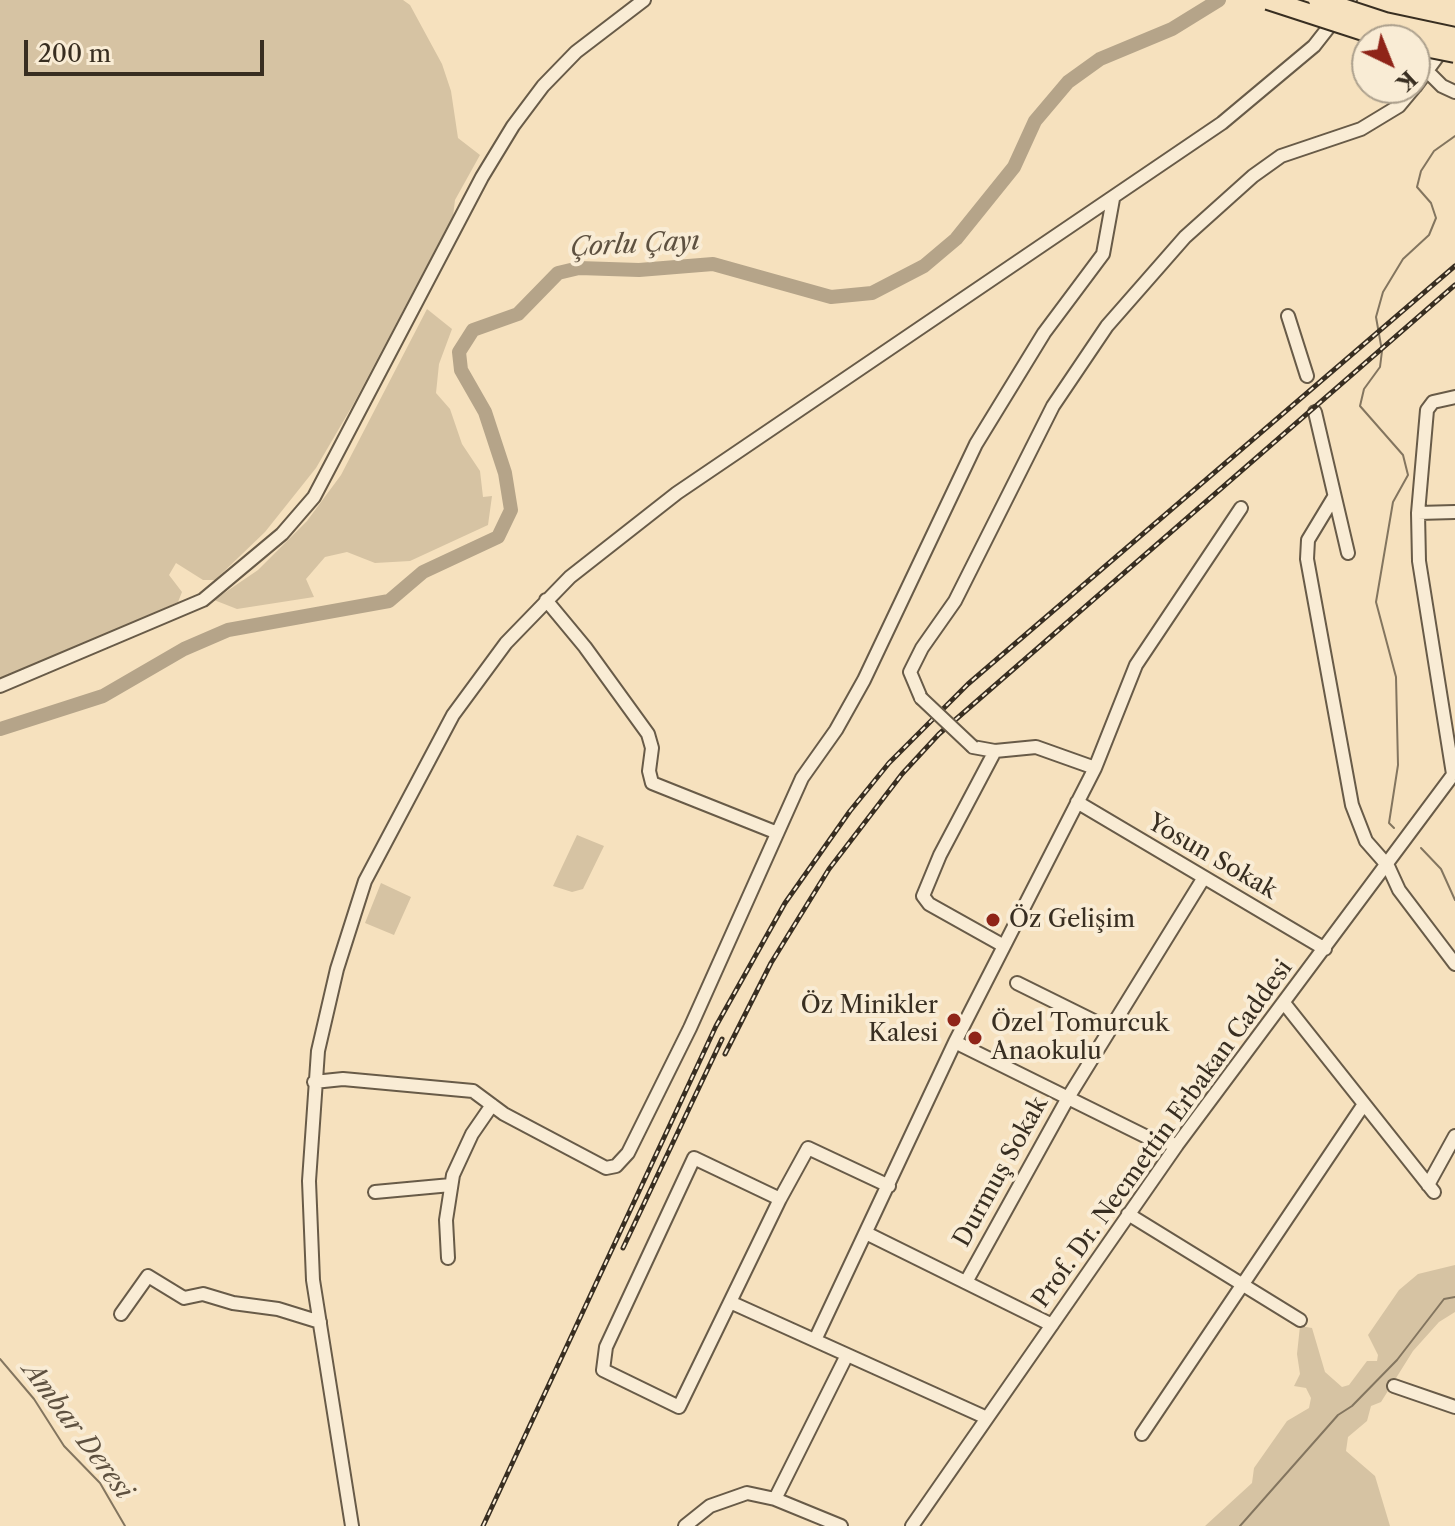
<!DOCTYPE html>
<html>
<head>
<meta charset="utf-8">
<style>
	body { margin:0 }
	#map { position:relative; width:1455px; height:1526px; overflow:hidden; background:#f6e1be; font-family:"Libre Caslon Text",serif }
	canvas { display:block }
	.north { position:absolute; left:1351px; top:24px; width:80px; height:80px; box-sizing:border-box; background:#f9ecd5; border:2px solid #aca08d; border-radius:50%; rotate:137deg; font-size:22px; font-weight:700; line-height:32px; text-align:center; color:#382e21 }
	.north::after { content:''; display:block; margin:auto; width:28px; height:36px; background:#8f2418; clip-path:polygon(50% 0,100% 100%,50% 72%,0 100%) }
	.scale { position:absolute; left:24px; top:40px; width:240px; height:36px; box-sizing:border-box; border:4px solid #382e21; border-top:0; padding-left:10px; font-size:24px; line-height:28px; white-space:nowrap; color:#382e21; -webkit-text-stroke:6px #f9ecd5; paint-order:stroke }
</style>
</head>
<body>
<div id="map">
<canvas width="1455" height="1526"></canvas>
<div class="north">K</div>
<div class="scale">200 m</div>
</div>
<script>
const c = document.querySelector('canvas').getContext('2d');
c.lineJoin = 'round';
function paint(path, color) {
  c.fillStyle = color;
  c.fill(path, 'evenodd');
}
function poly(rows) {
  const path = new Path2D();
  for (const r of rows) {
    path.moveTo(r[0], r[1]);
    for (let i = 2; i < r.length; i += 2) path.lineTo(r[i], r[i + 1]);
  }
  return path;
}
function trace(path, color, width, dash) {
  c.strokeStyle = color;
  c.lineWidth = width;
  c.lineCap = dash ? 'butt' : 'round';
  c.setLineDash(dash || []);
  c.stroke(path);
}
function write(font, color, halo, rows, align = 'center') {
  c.font = font + ' "Libre Caslon Text",serif';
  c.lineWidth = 8;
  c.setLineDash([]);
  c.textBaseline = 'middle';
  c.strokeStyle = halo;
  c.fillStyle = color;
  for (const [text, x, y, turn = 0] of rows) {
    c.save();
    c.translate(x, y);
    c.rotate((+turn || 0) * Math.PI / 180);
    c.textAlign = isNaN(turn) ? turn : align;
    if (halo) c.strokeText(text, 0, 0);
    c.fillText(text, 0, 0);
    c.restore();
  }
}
paint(poly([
	[0,0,403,0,410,5,442,64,451,91,458,138,480,155,455,200,453,216,354,403,316,468,265,532,215,580,203,580,176,563,169,575,182,592,178,602,0,683],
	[427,309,452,329,439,364,436,393,450,409,462,444,480,471,483,497,492,496,488,525,410,561,375,563,347,552,325,557,306,579,314,597,237,609,214,600,258,570,307,521,341,475],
	[577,835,604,846,583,889,572,892,553,886],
	[381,883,411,897,394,935,365,923],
	[1455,1265,1455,1312,1439,1322,1413,1351,1381,1402,1371,1406,1367,1421,1348,1437,1346,1451,1375,1476,1390,1526,1205,1526,1252,1483,1254,1468,1287,1421,1309,1408,1311,1398,1306,1388,1294,1386,1300,1374,1297,1354,1300,1326,1312,1328,1325,1372,1342,1387,1349,1385,1367,1361,1377,1361,1378,1355,1368,1335,1399,1290,1418,1274]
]), '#d6c3a3');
trace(poly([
	[1394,828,1389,823,1398,765,1396,677,1376,602,1393,502,1408,475,1403,455,1360,406,1364,389,1380,367,1382,351,1376,317,1383,292,1403,259,1429,235,1436,218,1431,203,1417,187,1421,171,1434,151,1455,136],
	[1421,848,1441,869,1455,900],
	[0,1359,34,1399,64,1446,100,1483,125,1526],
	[1240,1526,1338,1415,1352,1406,1397,1360,1444,1299,1455,1297]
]), '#83755f', 2);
trace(poly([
	[0,729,103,696,184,649,228,630,389,601,423,572,498,537,511,510,505,473,485,412,461,370,459,352,473,330,518,314,558,273,579,268,639,270,713,264,831,297,872,293,924,266,956,239,1014,167,1035,121,1068,82,1100,59,1172,29,1219,0]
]), '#b5a489', 14);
const minor = poly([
	[1428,72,1442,86,1455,92],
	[1415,87,1446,45],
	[1288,316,1307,376],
	[1315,412,1348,553],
	[1334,497,1308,540,1307,559,1352,805,1366,841,1388,866,1399,890,1455,964],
	[1418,513,1455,512],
	[546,600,585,647,648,734,652,748,649,771,652,783,775,832],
	[0,686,203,600,282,534,314,497,482,177,513,126,543,86,576,52,644,0],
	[921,698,910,672,922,648,955,601,1053,406,1107,326,1185,237,1253,176,1281,156,1361,129,1399,106,1414,88],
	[973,747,995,751,1036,747,1095,768],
	[995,751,940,855,923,896,929,904,1004,946],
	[1453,774,1419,561,1418,513,1427,410,1433,402,1455,397],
	[1077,802,1325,949],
	[1017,983,1110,1029],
	[1284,1003,1434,1192],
	[955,1042,1149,1138,1177,1145],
	[314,1082,343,1079,473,1091,504,1114,606,1168,616,1166,628,1153,690,1028,802,778,836,730,864,680,976,444,1044,333,1103,254,1113,199],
	[1428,1185,1455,1136],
	[375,1192,451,1185],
	[780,1199,679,1407,603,1370,606,1347,694,1158,780,1199,808,1148,889,1186],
	[1128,1214,1300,1320],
	[868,1234,1052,1325],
	[448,1258,446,1220,453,1175,472,1134,492,1105],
	[966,1282,1069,1096,1203,879],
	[730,1302,987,1418],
	[121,1314,148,1276,184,1298,203,1294,233,1303,278,1309,320,1322],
	[815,1340,955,1042,1095,768,1136,665,1241,508],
	[1394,1386,1455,1407],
	[1142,1434,1362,1107],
	[775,1499,847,1355],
	[352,1526,313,1280,309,1181,318,1051,337,969,365,881,453,715,506,643,570,577,677,493,1222,123,1314,46,1350,0],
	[685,1526,710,1506,747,1493,775,1499,841,1526],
	[912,1526,1177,1145,1455,772]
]);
trace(minor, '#685b48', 16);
trace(minor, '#f9ecd5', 12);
const rail = poly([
	[725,1054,771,963,829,869,902,774,939,734,1455,285],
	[623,1248,722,1039],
	[483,1526,716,1026,785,903,850,811,889,763,968,684,1455,266]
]);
trace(rail, '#382e21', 5);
trace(rail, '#f9ecd5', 2, [6]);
const minorBridge = poly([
	[921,698,973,747]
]);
const highwayBridge = poly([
	[1268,0,1391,40],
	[1318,0,1385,22,1455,37],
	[1415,45,1455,53]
]);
trace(minorBridge, '#685b48', 16, []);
trace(highwayBridge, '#382e21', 22, []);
trace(minorBridge, '#f9ecd5', 12);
trace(highwayBridge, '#f6e1be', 18);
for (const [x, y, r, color] of [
	[993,920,8,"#8f2418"],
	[954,1020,8,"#8f2418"],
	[975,1038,8,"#8f2418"]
]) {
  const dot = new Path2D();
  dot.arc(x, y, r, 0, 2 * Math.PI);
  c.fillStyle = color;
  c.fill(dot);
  trace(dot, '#f9ecd5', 3);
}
write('24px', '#382e21', '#f9ecd5', [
	["Yosun Sokak",1212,857,30],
	["Prof. Dr. Necmettin Erbakan Caddesi",1163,1134,-54],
	["Durmuş Sokak",1001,1172,-61]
]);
write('24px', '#382e21', '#f9ecd5', [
	["Öz Gelişim",1009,920],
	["Öz Minikler",938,1006,"right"],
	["Kalesi",938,1034,"right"],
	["Özel Tomurcuk",991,1024],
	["Anaokulu",991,1052]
], 'left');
write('italic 26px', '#5e5140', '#f9ecd5', [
	["Çorlu Çayı",635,245,-3],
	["Ambar Deresi",77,1431,53]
]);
</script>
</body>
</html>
